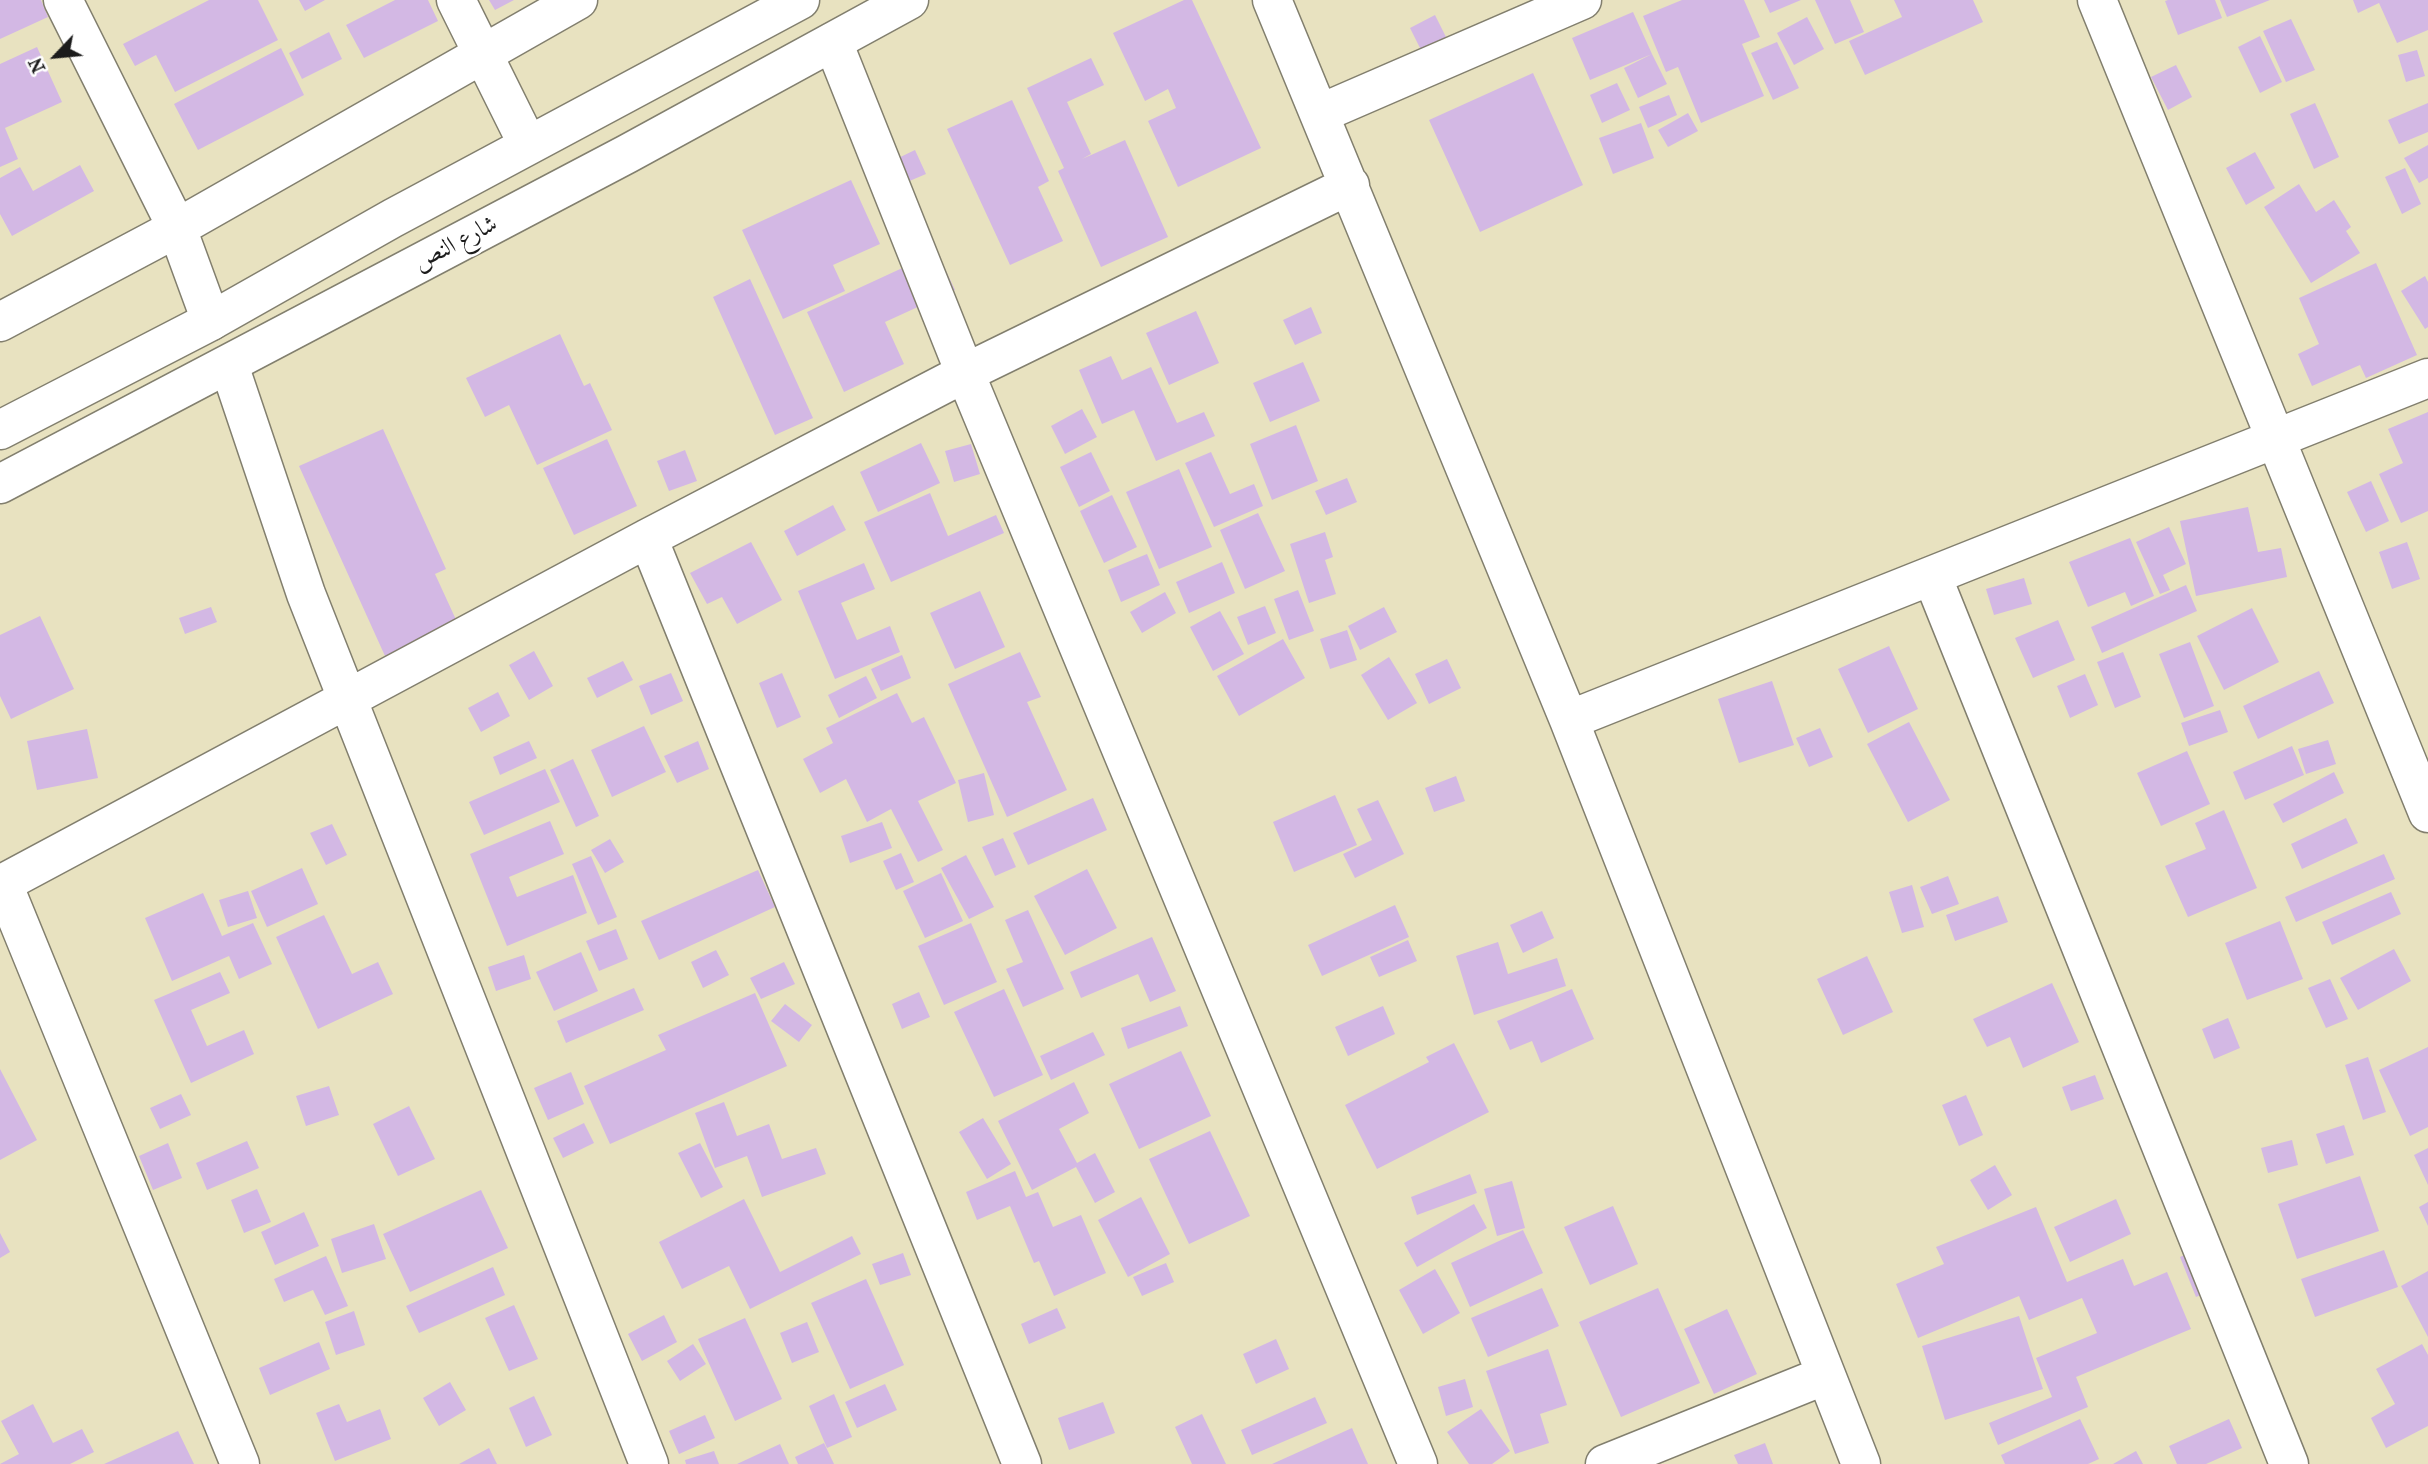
<!DOCTYPE html>
<html>
<head>
<meta charset="utf-8">
<style>
	body { margin:0 }
	#map { position:relative; width:2428px; height:1464px; overflow:hidden; background:#e8e2c0; font-family:"IM FELL French Canon",serif }
	canvas { display:block }
	.north { position:absolute; left:21px; top:21px; width:70px; height:70px; -webkit-text-stroke:5px #fff; paint-order:stroke; rotate:244deg; font-size:19px; font-weight:700; line-height:28px; text-align:center; color:#1c1c1c }
	.north::after { content:''; display:block; margin:auto; width:24px; height:32px; background:#1c1c1c; clip-path:polygon(50% 0,100% 100%,50% 72%,0 100%) }
</style>
</head>
<body>
<div id="map">
<canvas width="2428" height="1464"></canvas>
<div class="north">N</div>
</div>
<script>
const c = document.querySelector('canvas').getContext('2d');
c.lineJoin = 'round';
function paint(path, color) {
  c.fillStyle = color;
  c.fill(path, 'evenodd');
}
function poly(rows) {
  const path = new Path2D();
  for (const r of rows) {
    path.moveTo(r[0], r[1]);
    for (let i = 2; i < r.length; i += 2) path.lineTo(r[i], r[i + 1]);
  }
  return path;
}
function trace(path, color, width, dash) {
  c.strokeStyle = color;
  c.lineWidth = width;
  c.lineCap = dash ? 'butt' : 'round';
  c.setLineDash(dash || []);
  c.stroke(path);
}
function write(font, color, halo, rows, align = 'center') {
  c.font = font + ' "IM FELL French Canon",Amiri,serif';
  c.lineWidth = 5;
  c.setLineDash([]);
  c.textBaseline = 'middle';
  c.strokeStyle = halo;
  c.fillStyle = color;
  for (const [text, x, y, turn = 0] of rows) {
    c.save();
    c.translate(x, y);
    c.rotate((+turn || 0) * Math.PI / 180);
    c.textAlign = isNaN(turn) ? turn : align;
    if (halo) c.strokeText(text, 0, 0);
    c.fillText(text, 0, 0);
    c.restore();
  }
}
paint(poly([
	[0,0,41,0,48,17,0,39],
	[209,0,258,0,278,40,175,92,156,55,135,66,123,44],
	[299,0,325,0,305,11],
	[395,0,428,0,438,21,364,58,346,25],
	[489,0,514,0,495,10],
	[1184,0,1192,0,1261,148,1178,187,1148,121,1176,108,1168,89,1145,101,1113,33],
	[1682,0,1744,0,1760,37,1742,44,1764,96,1701,123,1678,67,1666,72,1643,16],
	[1764,0,1801,0,1770,13],
	[1815,0,1850,0,1864,32,1835,44],
	[1894,0,1973,0,1983,22,1865,75,1849,41,1902,17],
	[2168,0,2215,0,2222,18,2178,35,2165,1],
	[2220,0,2270,0,2227,17],
	[2353,0,2428,0,2428,30,2397,43,2379,3,2358,13],
	[1633,12,1652,54,1590,80,1572,38],
	[1435,15,1447,39,1422,52,1410,28],
	[1807,17,1824,49,1794,65,1777,33],
	[2291,19,2315,70,2286,82,2263,31],
	[329,32,342,59,302,79,289,53],
	[2260,36,2282,82,2260,93,2238,47],
	[1777,42,1799,88,1773,100,1751,53],
	[37,47,62,102,5,128,18,159,0,167,0,64],
	[281,48,304,95,198,150,174,104],
	[2417,50,2425,76,2406,82,2398,55],
	[1652,54,1667,84,1638,98,1624,68],
	[1091,58,1104,85,1067,102,1091,154,1082,159,1125,140,1168,237,1101,267,1058,171,1064,168,1027,88],
	[2176,65,2192,97,2168,110,2151,77],
	[1533,73,1583,185,1480,232,1429,120],
	[1617,83,1630,110,1602,123,1590,95],
	[1669,95,1677,115,1648,128,1639,107],
	[1012,100,1049,181,1038,187,1063,241,1010,265,947,129],
	[2315,103,2339,157,2314,169,2290,114],
	[2428,103,2428,132,2399,144,2388,120],
	[1688,113,1698,131,1668,147,1658,130],
	[1641,123,1654,158,1613,174,1599,138],
	[2428,145,2428,178,2419,183,2404,158],
	[915,150,926,174,900,185,890,162],
	[2255,152,2275,188,2246,205,2226,168],
	[80,165,94,191,12,236,0,214,0,178,20,167,33,191],
	[2405,168,2421,204,2402,214,2385,177],
	[851,180,880,244,833,265,845,291,783,319,742,230],
	[2299,184,2316,212,2334,200,2351,227,2346,231,2360,253,2311,283,2264,207],
	[937,252,955,290,885,322,904,364,844,392,807,312],
	[2376,263,2417,355,2366,378,2360,365,2312,386,2298,354,2319,344,2299,298],
	[2425,276,2428,282,2428,327,2425,329,2401,291],
	[750,279,813,418,775,435,713,297],
	[1311,307,1322,333,1295,345,1283,320],
	[1196,311,1219,363,1169,385,1146,333],
	[560,334,584,386,590,383,612,430,537,465,509,405,485,417,466,378],
	[1111,356,1122,380,1151,367,1177,423,1204,412,1215,436,1156,461,1134,410,1102,424,1079,370],
	[1303,362,1320,401,1270,422,1253,383],
	[1082,409,1097,437,1065,454,1051,426],
	[2428,412,2428,511,2401,523,2379,474,2403,463,2388,429],
	[1296,425,1318,481,1272,500,1250,444],
	[383,429,446,569,435,574,458,624,385,656,299,466],
	[607,439,637,506,574,535,543,468],
	[921,443,940,483,878,512,860,472],
	[971,444,980,474,954,482,945,451],
	[685,450,697,481,669,491,657,461],
	[1091,452,1110,491,1079,507,1060,467],
	[1211,452,1230,494,1254,484,1263,506,1214,527,1185,463],
	[1179,469,1212,547,1159,569,1126,492],
	[1347,478,1357,502,1326,515,1315,491],
	[2371,481,2389,521,2366,532,2347,492],
	[930,493,948,536,996,515,1004,533,891,582,864,522],
	[1112,495,1137,547,1104,563,1080,511],
	[833,505,846,530,797,556,784,531],
	[2248,507,2258,552,2281,548,2287,577,2196,596,2180,521],
	[1258,513,1285,571,1245,589,1220,530],
	[2169,527,2186,564,2163,575,2170,590,2160,594,2136,542],
	[1325,532,1333,557,1325,560,1336,594,1309,603,1290,544],
	[2130,538,2154,596,2131,606,2125,592,2088,607,2069,562],
	[751,542,782,600,737,624,722,597,707,604,690,573],
	[2407,542,2420,579,2392,589,2379,552],
	[1147,554,1160,585,1121,602,1108,570],
	[1222,562,1235,593,1189,613,1176,582],
	[864,563,875,589,841,603,857,640,890,626,900,652,835,679,798,591],
	[2024,578,2032,604,1994,615,1986,589],
	[2186,585,2197,611,2102,653,2091,627],
	[1298,590,1314,631,1289,640,1274,599],
	[980,591,1005,647,955,669,930,613],
	[1165,592,1176,613,1142,633,1130,612],
	[1265,606,1276,633,1248,645,1237,617],
	[211,607,217,622,185,634,179,618],
	[1384,607,1397,632,1360,650,1348,626],
	[2252,608,2279,662,2224,690,2197,636],
	[1220,611,1244,654,1213,671,1190,627],
	[40,616,74,689,11,719,0,696,0,635],
	[2058,620,2075,660,2033,678,2015,638],
	[1347,630,1357,660,1330,669,1320,639],
	[1283,639,1305,678,1239,716,1217,676],
	[2190,642,2214,706,2184,718,2159,654],
	[1889,646,1918,709,1868,733,1838,669],
	[534,651,553,686,529,700,509,665],
	[1020,652,1041,697,1027,702,1067,790,1007,817,948,684],
	[2123,652,2141,697,2115,708,2097,662],
	[902,655,911,678,881,691,871,669],
	[1389,657,1417,703,1388,720,1361,675],
	[1447,659,1461,688,1429,704,1415,674],
	[623,661,633,680,597,698,587,678],
	[2319,671,2334,703,2258,739,2243,706],
	[671,673,683,701,651,715,639,686],
	[782,673,801,717,777,728,759,683],
	[2085,674,2098,705,2070,718,2057,686],
	[866,676,877,698,839,718,828,695],
	[1772,681,1794,745,1739,763,1718,699],
	[498,692,510,716,481,732,468,708],
	[897,693,912,723,924,717,956,783,918,801,943,850,918,862,891,809,867,822,846,779,820,793,803,759,833,743,826,728],
	[2220,710,2228,732,2189,746,2181,723],
	[1909,722,1950,800,1908,822,1867,744],
	[644,726,666,772,612,797,591,750],
	[1820,728,1833,757,1809,767,1796,738],
	[87,729,98,778,37,790,27,741],
	[2328,740,2336,764,2306,774,2298,749],
	[529,741,537,758,500,775,493,757],
	[698,741,709,769,677,783,664,756],
	[2292,746,2304,775,2245,800,2233,772],
	[2187,751,2210,804,2161,826,2137,773],
	[573,759,599,816,576,827,550,770],
	[545,769,560,802,484,835,469,802],
	[2334,772,2344,793,2283,823,2273,804],
	[984,773,994,815,968,822,958,780],
	[1456,776,1465,801,1434,812,1425,788],
	[1335,795,1357,845,1294,872,1273,822],
	[1093,798,1107,830,1028,865,1013,833],
	[1378,800,1404,854,1355,878,1343,854,1372,840,1357,809],
	[2224,810,2257,888,2188,917,2165,866,2206,849,2195,823],
	[2346,818,2358,843,2302,869,2291,844],
	[550,821,564,854,509,877,517,897,573,875,587,913,507,946,470,854],
	[882,822,892,848,850,863,841,836],
	[332,824,347,855,326,865,310,833],
	[1003,838,1016,867,995,876,982,847],
	[610,839,624,862,605,873,591,850],
	[901,853,914,882,896,890,883,861],
	[2384,854,2395,879,2296,922,2285,897],
	[966,855,994,907,969,919,941,868],
	[591,856,617,917,598,925,572,864],
	[302,868,318,904,267,927,251,891],
	[1087,869,1117,928,1065,955,1034,896],
	[758,870,775,907,659,960,641,921],
	[941,873,963,921,925,938,903,891],
	[1948,876,1959,904,1932,914,1920,887],
	[1912,885,1924,927,1902,933,1889,892],
	[248,891,257,918,228,927,219,900],
	[2391,892,2401,914,2332,945,2322,922],
	[203,893,222,936,253,923,272,964,239,979,229,956,172,981,145,918],
	[1998,896,2008,922,1955,941,1946,915],
	[1395,905,1409,937,1322,976,1308,945],
	[1028,910,1064,989,1023,1007,1006,969,1023,962,1005,920],
	[1542,911,1554,938,1523,953,1510,925],
	[324,915,352,974,378,962,393,994,318,1029,276,937],
	[2280,921,2303,979,2247,1000,2225,943],
	[971,923,997,982,944,1005,918,946],
	[616,929,628,959,599,971,586,941],
	[1152,937,1176,991,1150,1002,1138,974,1081,998,1070,972],
	[1408,940,1417,961,1379,977,1370,957],
	[1498,942,1508,974,1557,958,1566,986,1474,1015,1456,956],
	[2394,949,2411,981,2358,1010,2340,978],
	[716,950,729,975,703,988,691,962],
	[581,952,598,991,554,1011,536,972],
	[524,955,531,979,496,991,488,967],
	[1867,956,1893,1012,1843,1035,1817,979],
	[784,962,795,984,761,999,750,978],
	[220,972,230,993,191,1010,207,1046,244,1030,254,1054,191,1083,154,1000],
	[2330,979,2348,1019,2326,1028,2308,988],
	[2052,983,2079,1042,2023,1068,2010,1037,1987,1047,1973,1019],
	[634,988,644,1010,566,1043,557,1021],
	[1004,989,1043,1075,994,1097,954,1012],
	[1572,989,1594,1039,1541,1063,1532,1041,1510,1050,1497,1021],
	[919,992,930,1017,902,1029,892,1004],
	[755,993,787,1066,610,1144,584,1086,666,1050,658,1035],
	[785,1004,812,1025,799,1042,771,1021],
	[1180,1006,1188,1026,1128,1049,1121,1028],
	[1383,1006,1395,1034,1348,1056,1335,1027],
	[2228,1018,2240,1048,2214,1059,2202,1029],
	[1093,1032,1105,1055,1051,1080,1040,1056],
	[1454,1043,1489,1112,1377,1169,1345,1105,1429,1062,1426,1057],
	[2428,1047,2428,1127,2410,1136,2379,1070],
	[1181,1051,1211,1116,1139,1149,1109,1084],
	[2368,1057,2386,1112,2363,1120,2345,1065],
	[0,1069,37,1140,0,1160],
	[571,1072,584,1104,548,1120,534,1088],
	[2095,1075,2104,1099,2071,1111,2062,1087],
	[1074,1082,1089,1113,1059,1129,1077,1163,1095,1153,1115,1192,1095,1203,1076,1167,1032,1190,998,1121],
	[329,1086,339,1115,306,1126,296,1096],
	[181,1094,191,1115,160,1129,150,1108],
	[1966,1095,1983,1135,1959,1146,1942,1105],
	[724,1102,737,1136,769,1124,782,1159,816,1148,826,1174,762,1197,747,1156,715,1168,695,1113],
	[409,1106,435,1159,398,1176,373,1124],
	[983,1118,1011,1164,987,1179,959,1132],
	[584,1123,594,1143,563,1158,553,1138],
	[2344,1125,2354,1155,2326,1164,2316,1134],
	[1210,1131,1250,1216,1189,1244,1149,1159],
	[2292,1140,2298,1165,2268,1173,2261,1148],
	[247,1141,259,1168,207,1190,196,1163],
	[168,1143,182,1178,153,1190,139,1156],
	[700,1143,723,1187,701,1198,678,1153],
	[2428,1148,2428,1185,2414,1155],
	[1995,1165,2012,1195,1988,1210,1970,1180],
	[1015,1171,1026,1197,1038,1192,1053,1227,1081,1215,1106,1273,1054,1296,1039,1261,1034,1263,1010,1206,977,1220,966,1192],
	[1470,1174,1477,1193,1417,1215,1411,1197],
	[2360,1176,2379,1231,2297,1259,2278,1204],
	[1512,1181,1525,1228,1497,1236,1484,1189],
	[257,1189,271,1222,244,1233,231,1200],
	[481,1190,508,1248,410,1292,383,1234],
	[1141,1197,1170,1254,1128,1277,1098,1220],
	[744,1199,780,1272,852,1236,861,1254,750,1309,729,1266,682,1289,659,1242],
	[2116,1199,2131,1234,2070,1262,2054,1227],
	[2428,1202,2428,1226,2419,1207],
	[1474,1204,1487,1228,1417,1267,1404,1243],
	[1613,1206,1638,1264,1590,1285,1564,1227],
	[2036,1207,2067,1282,2123,1259,2134,1286,2167,1272,2191,1329,2076,1377,2088,1407,1998,1445,1989,1423,2052,1397,2036,1358,2097,1333,2082,1298,2029,1320,2019,1296,1918,1338,1896,1284,1944,1264,1936,1247],
	[304,1212,319,1246,275,1265,261,1232],
	[374,1224,386,1259,342,1273,331,1239],
	[1523,1230,1543,1273,1470,1307,1451,1263],
	[0,1233,10,1252,0,1258],
	[2202,1247,2219,1287,2196,1297,2180,1257],
	[2384,1250,2398,1287,2315,1317,2301,1279],
	[903,1253,911,1275,880,1285,872,1264],
	[326,1256,348,1306,325,1315,313,1290,284,1302,274,1279],
	[1166,1263,1174,1282,1142,1296,1133,1277],
	[493,1267,505,1295,419,1333,406,1306],
	[1435,1269,1460,1313,1423,1334,1399,1290],
	[2428,1271,2428,1337,2401,1286],
	[866,1279,904,1365,850,1389,811,1303],
	[1542,1288,1559,1326,1488,1357,1471,1318],
	[1658,1288,1700,1383,1621,1417,1579,1322],
	[514,1305,538,1359,509,1371,485,1318],
	[1057,1308,1066,1328,1029,1344,1021,1324],
	[1727,1309,1757,1374,1714,1394,1684,1329],
	[354,1311,365,1345,336,1355,325,1322],
	[664,1315,677,1342,642,1361,628,1334],
	[2019,1316,2043,1389,1945,1420,1922,1346],
	[745,1318,782,1399,735,1421,698,1339],
	[807,1322,819,1352,792,1363,780,1333],
	[1276,1339,1289,1369,1256,1384,1243,1354],
	[319,1342,330,1369,270,1395,259,1368],
	[693,1344,706,1364,680,1381,667,1361],
	[2422,1344,2428,1355,2428,1426,2386,1448,2371,1418,2395,1404,2376,1369],
	[1548,1349,1567,1405,1540,1414,1549,1443,1515,1454,1486,1371],
	[1465,1379,1473,1407,1446,1416,1438,1387],
	[450,1382,466,1410,439,1426,423,1398],
	[885,1384,897,1410,857,1428,845,1402],
	[834,1394,852,1437,827,1448,809,1406],
	[534,1396,552,1435,526,1447,509,1408],
	[1315,1397,1327,1423,1252,1455,1241,1430],
	[1103,1402,1115,1433,1069,1450,1058,1418],
	[33,1404,53,1443,82,1429,94,1452,70,1464,0,1464,19,1454,1,1421],
	[339,1404,347,1422,380,1409,391,1439,335,1461,316,1413],
	[1481,1409,1510,1451,1492,1464,1469,1464,1447,1432],
	[1202,1414,1226,1464,1192,1464,1175,1427],
	[705,1415,715,1438,679,1454,669,1431],
	[2080,1419,2099,1459,2088,1464,2005,1464,2001,1455],
	[2229,1419,2242,1448,2206,1464,2177,1464,2169,1446],
	[1352,1428,1368,1464,1272,1464],
	[178,1431,194,1464,104,1464],
	[824,1443,834,1464,798,1464,795,1457],
	[1765,1443,1773,1464,1738,1464,1734,1455],
	[780,1444,789,1464,737,1464],
	[489,1448,497,1464,459,1464],
	[714,1451,719,1464,686,1464,685,1460],
	[2136,1451,2143,1464,2113,1464]
]), '#d3b8e4');
const street = poly([
	[63,0,177,228,211,321],
	[456,0,528,145],
	[1272,0,1569,720,1861,1464],
	[2097,0,2428,813],
	[833,42,965,373,1418,1464],
	[1319,114,1582,0],
	[0,322,177,228,578,0],
	[229,365,306,594,649,1464],
	[648,538,1022,1464],
	[1932,576,2289,1464],
	[1569,720,2428,378],
	[3,884,240,1464],
	[0,885,648,538,965,373,1350,185],
	[1605,1464,1826,1375]
]);
const secondary = poly([
	[0,430,211,321,393,218,800,0],
	[0,484,627,154,909,0]
]);
trace(street, '#827f6e', 41);
trace(secondary, '#827f6e', 41);
trace(street, '#fff', 38);
trace(secondary, '#fff', 38);
write('24px', '#1c1c1c', '#fff', [
	["شارع النص",456,244,-28]
]);
</script>
</body>
</html>
